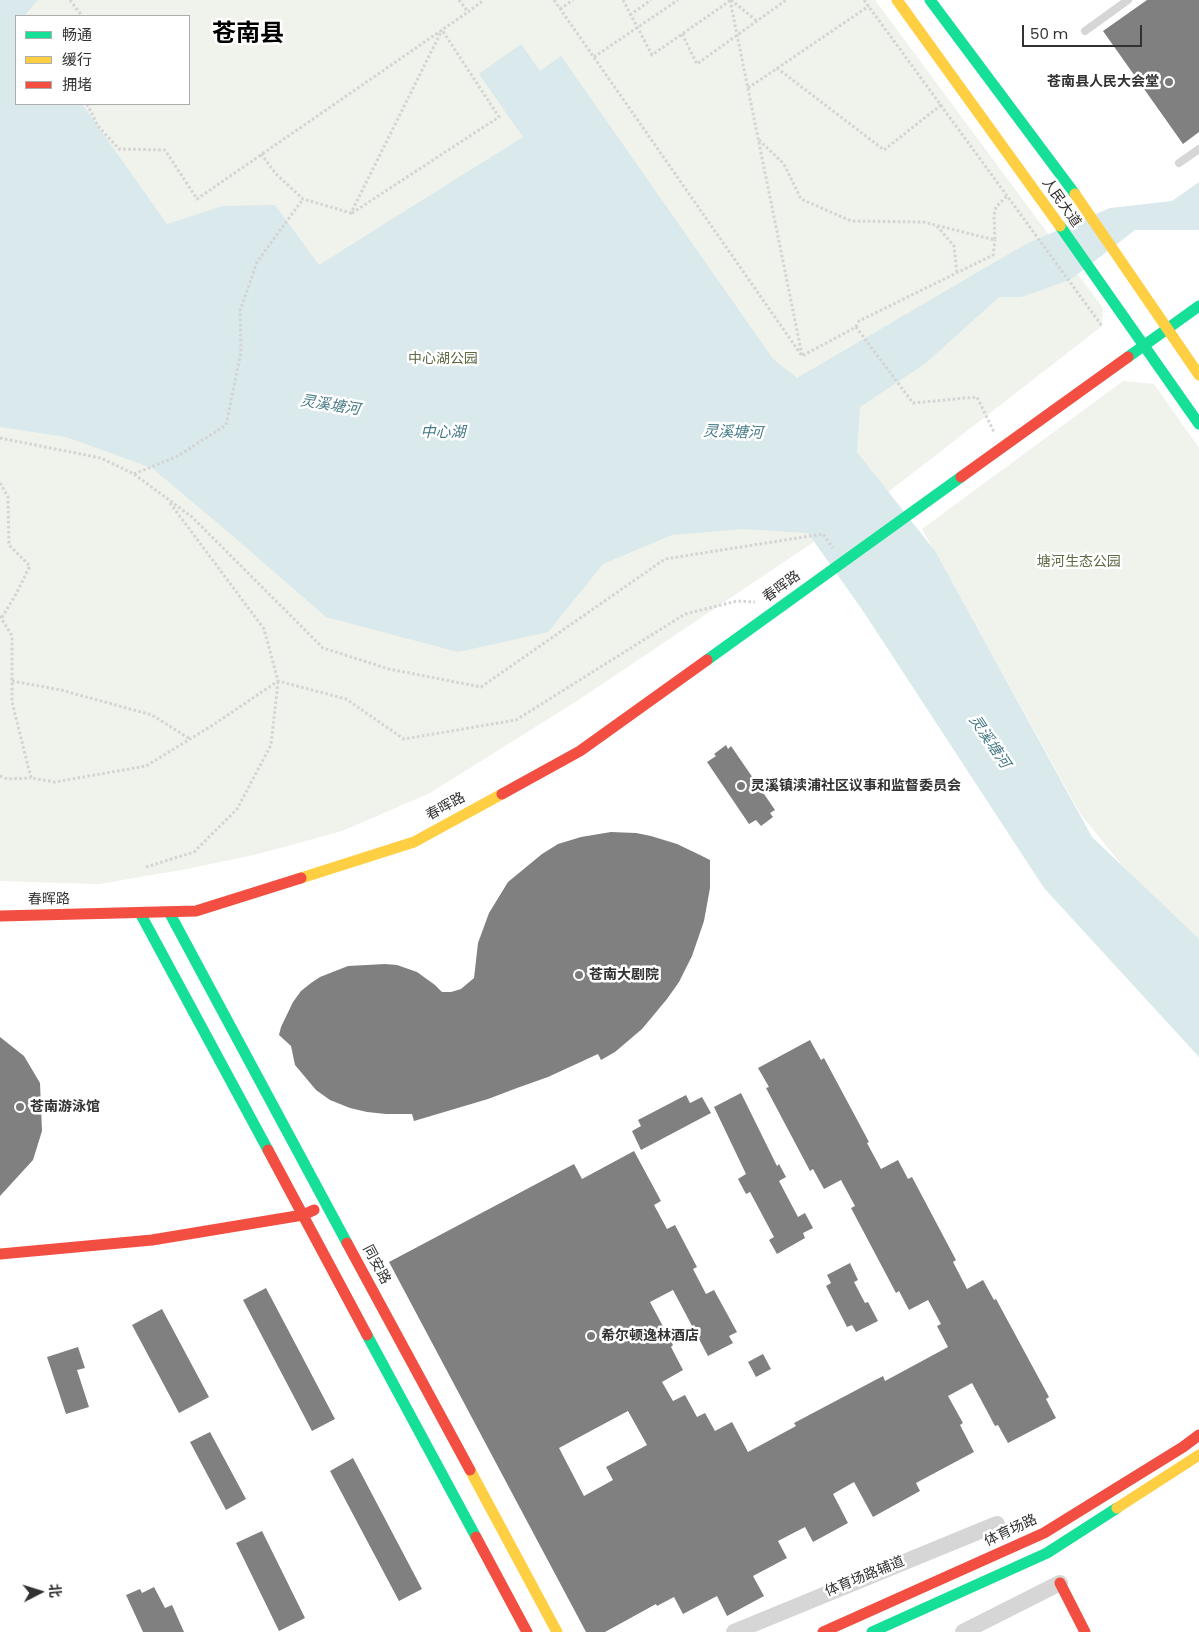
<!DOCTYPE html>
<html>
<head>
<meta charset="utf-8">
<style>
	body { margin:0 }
	#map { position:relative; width:1199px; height:1632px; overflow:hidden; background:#fff; font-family:Poppins,"Noto Sans SC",sans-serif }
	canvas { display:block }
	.legend { position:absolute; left:15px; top:15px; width:175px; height:90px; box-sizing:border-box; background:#fff; border:1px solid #adadad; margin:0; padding:6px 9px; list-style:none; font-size:15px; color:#323232 }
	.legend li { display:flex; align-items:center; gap:10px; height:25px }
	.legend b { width:25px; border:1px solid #adadad }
	.north { position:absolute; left:15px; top:1567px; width:50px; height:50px; -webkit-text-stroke:4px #fff; paint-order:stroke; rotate:85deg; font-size:14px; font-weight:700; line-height:20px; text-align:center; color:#323232 }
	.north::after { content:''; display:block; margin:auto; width:18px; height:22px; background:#323232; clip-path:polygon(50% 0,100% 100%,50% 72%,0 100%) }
	.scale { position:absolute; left:1022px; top:25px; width:120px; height:22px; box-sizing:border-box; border:2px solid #323232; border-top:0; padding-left:6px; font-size:15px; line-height:18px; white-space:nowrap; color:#323232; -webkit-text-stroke:4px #fff; paint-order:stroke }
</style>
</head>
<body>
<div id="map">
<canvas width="1199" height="1632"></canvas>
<ul class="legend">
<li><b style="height:6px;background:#16e098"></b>畅通</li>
<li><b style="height:6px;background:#ffcf43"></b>缓行</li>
<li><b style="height:6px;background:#f24e42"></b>拥堵</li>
</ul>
<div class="north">北</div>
<div class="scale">50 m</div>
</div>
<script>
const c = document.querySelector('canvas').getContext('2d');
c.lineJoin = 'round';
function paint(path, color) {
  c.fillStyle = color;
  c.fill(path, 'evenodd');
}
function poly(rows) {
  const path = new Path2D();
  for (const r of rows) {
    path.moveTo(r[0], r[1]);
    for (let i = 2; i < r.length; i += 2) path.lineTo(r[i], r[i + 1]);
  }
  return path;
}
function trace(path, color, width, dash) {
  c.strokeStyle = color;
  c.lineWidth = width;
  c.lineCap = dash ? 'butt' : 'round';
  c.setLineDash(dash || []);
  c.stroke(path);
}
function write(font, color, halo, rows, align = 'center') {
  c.font = font + ' Poppins,"Noto Sans SC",sans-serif';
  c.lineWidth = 5;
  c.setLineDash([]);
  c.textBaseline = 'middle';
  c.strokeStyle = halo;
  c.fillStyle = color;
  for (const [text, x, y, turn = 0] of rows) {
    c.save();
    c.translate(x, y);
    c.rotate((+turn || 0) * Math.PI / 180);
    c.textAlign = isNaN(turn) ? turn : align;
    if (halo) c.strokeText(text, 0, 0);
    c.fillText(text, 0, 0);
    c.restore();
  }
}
paint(poly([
	[0,0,875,0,1103,308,1102,326,891,490,577,701,430,793,342,831,258,854,187,869,99,884,0,881],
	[16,16,189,16,189,104,16,104],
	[1123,381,1154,384,1199,448,1199,959,1081,815,922,529]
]), '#f0f2ec');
paint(poly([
	[0,0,38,0,24,16,16,16,16,104,82,104,167,224,223,206,275,205,319,265,523,137,479,74,521,44,540,71,561,56,773,359,797,378,1026,244,1110,208,1172,201,1199,182,1199,230,1135,230,1070,280,1021,297,999,297,926,363,860,407,857,452,935,551,1092,837,1199,939,1199,1057,1044,888,863,611,808,533,743,529,672,535,603,564,548,632,458,652,326,617,226,530,152,468,66,437,0,427]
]), '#d9e9ec');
paint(poly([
	[1147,0,1199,0,1199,132,1183,144,1103,31],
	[726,745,728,749,731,746,775,810,770,813,773,817,761,826,756,820,749,824,707,762,716,756,714,754],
	[611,832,636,833,651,836,677,844,700,855,710,860,710,888,704,921,692,956,679,982,667,999,642,1029,615,1052,601,1060,598,1054,548,1077,517,1088,488,1099,414,1121,412,1114,386,1114,367,1112,350,1108,330,1100,316,1090,295,1065,291,1046,279,1035,281,1027,293,1002,301,991,311,983,320,977,348,966,385,964,397,965,417,972,435,985,442,992,451,992,461,989,474,978,478,943,489,913,508,882,542,854,558,844,581,837],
	[0,1037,24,1056,40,1083,42,1131,33,1160,0,1196],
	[810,1040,821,1060,824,1058,869,1142,867,1143,881,1169,898,1160,908,1179,912,1177,956,1260,953,1262,967,1289,983,1280,994,1300,996,1299,1049,1397,1046,1399,1056,1418,1008,1443,998,1425,995,1426,972,1383,948,1396,963,1423,960,1425,974,1452,916,1483,920,1491,873,1517,854,1482,833,1494,848,1523,813,1542,805,1527,778,1541,787,1558,753,1576,764,1596,727,1616,717,1596,683,1614,674,1597,657,1606,656,1604,605,1632,586,1632,389,1262,574,1164,582,1179,634,1151,661,1201,654,1205,667,1229,675,1225,697,1267,693,1269,706,1294,714,1290,737,1332,729,1336,733,1343,708,1356,673,1290,650,1302,673,1345,671,1347,683,1370,662,1382,673,1401,685,1395,697,1417,705,1413,715,1431,732,1422,748,1452,796,1426,794,1423,883,1376,885,1381,948,1347,937,1326,941,1324,928,1300,909,1310,899,1291,896,1293,851,1208,855,1206,841,1180,824,1189,813,1169,810,1171,766,1088,769,1087,758,1068],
	[628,1411,647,1445,606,1467,613,1480,584,1496,559,1448],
	[741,1093,777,1166,779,1164,786,1177,779,1181,798,1217,805,1213,813,1228,803,1233,805,1238,777,1254,769,1240,774,1237,750,1192,746,1194,738,1179,746,1174,714,1107],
	[686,1095,690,1103,702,1097,711,1113,641,1150,632,1131,641,1126,638,1120],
	[850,1263,858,1280,854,1282,865,1303,868,1302,878,1321,856,1332,852,1325,847,1327,826,1286,831,1283,827,1275],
	[266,1288,335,1419,312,1431,243,1300],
	[162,1309,209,1397,179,1413,132,1325],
	[78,1347,85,1368,77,1370,89,1407,66,1414,47,1357],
	[763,1354,771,1369,756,1377,748,1362],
	[210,1432,246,1499,226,1510,190,1442],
	[353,1458,422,1589,399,1601,330,1471],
	[262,1531,305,1618,279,1631,236,1543],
	[154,1587,165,1608,172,1605,184,1632,143,1632,126,1595,140,1589,142,1593]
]), '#808080');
trace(poly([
	[70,0,82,16],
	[459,0,468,12,484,0],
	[554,0,802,356,856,327,913,403,977,397,994,432],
	[623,0,652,55,731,0],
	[730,0,802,355],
	[731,0,757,21],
	[864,0,1102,326],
	[560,9,573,0],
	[630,15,651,0],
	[682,34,697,64,786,0],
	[594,57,678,0],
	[777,68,884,150,941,105],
	[748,88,869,6],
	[87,104,98,126,119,149,165,150,197,199,468,12],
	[759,140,784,164,801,199,851,221,923,222,995,240,994,215,996,207,1007,196],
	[261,154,276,174,303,199,351,213,442,30],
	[352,213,499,117,442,30],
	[937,226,954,246,957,273],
	[856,327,859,321,993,255,995,240],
	[0,438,101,458,134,474,192,517,323,648,389,669,481,687,665,559,823,534,833,548],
	[134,474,178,456,226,425,241,352,240,311,257,262,303,199],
	[0,483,8,497,9,545,30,566,16,594,1,619],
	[170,503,264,629,278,681,346,699,404,739,516,720,685,614,737,601,755,602],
	[0,616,12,636,12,702,31,778,55,782,146,766,213,725,278,681],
	[12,681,61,690,152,715,190,739],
	[0,776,7,779,31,778],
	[146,867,194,852,237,809,271,745,278,682]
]), '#d4d4d4', 3, [2.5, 2.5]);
trace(poly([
	[1085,31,1128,0],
	[1179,163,1199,149]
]), '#d6d6d6', 8);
trace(poly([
	[734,1632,997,1524],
	[963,1632,1060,1583]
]), '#d6d6d6', 16);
trace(poly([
	[930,0,1075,194],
	[1060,226,1199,424],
	[1128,357,1199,306],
	[707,660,961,477],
	[169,912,347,1243],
	[140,913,268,1150],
	[367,1335,476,1537],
	[872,1632,1047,1553,1117,1508]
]), '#16e098', 11);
trace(poly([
	[897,0,1060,226],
	[1075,194,1199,375],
	[301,878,414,842,502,794],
	[470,1470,557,1632],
	[1117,1508,1199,1455]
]), '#ffcf43', 11);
trace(poly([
	[961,477,1128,357],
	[502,794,580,751,707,660],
	[0,916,196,911,301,878],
	[268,1150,367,1335],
	[347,1243,470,1470],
	[0,1254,152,1240,303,1215,314,1210],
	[476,1537,527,1632],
	[1060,1583,1085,1632],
	[823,1632,1044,1533,1183,1447,1199,1435]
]), '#f24e42', 11);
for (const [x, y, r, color] of [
	[1169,82,5,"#7a7a7a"],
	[741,786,5,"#7a7a7a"],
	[579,975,5,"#7a7a7a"],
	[20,1107,5,"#7a7a7a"],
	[591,1336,5,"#7a7a7a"]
]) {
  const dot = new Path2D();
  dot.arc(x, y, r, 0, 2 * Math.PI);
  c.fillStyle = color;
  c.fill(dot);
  trace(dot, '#fff', 2);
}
write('bold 14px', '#323232', '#fff', [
	["苍南县人民大会堂",1159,82,"right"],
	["灵溪镇渎浦社区议事和监督委员会",751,786],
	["苍南大剧院",589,975],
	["苍南游泳馆",30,1107],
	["希尔顿逸林酒店",601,1336]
], 'left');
write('14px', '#323232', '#fff', [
	["人民大道",1061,203,55],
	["春晖路",782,587,-36],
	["春晖路",446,807,-29],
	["春晖路",49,900,-1],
	["同安路",376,1265,62],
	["体育场路",1011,1531,-25],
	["体育场路辅道",865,1577,-22]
]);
write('14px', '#5d6a44', '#fff', [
	["中心湖公园",443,359],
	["塘河生态公园",1079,562]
]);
write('italic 15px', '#457a86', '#fff', [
	["灵溪塘河",330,406,9],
	["中心湖",443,433],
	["灵溪塘河",733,433,2],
	["灵溪塘河",989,742,56]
]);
write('bold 24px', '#000', '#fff', [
	["苍南县",248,35]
]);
</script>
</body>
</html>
